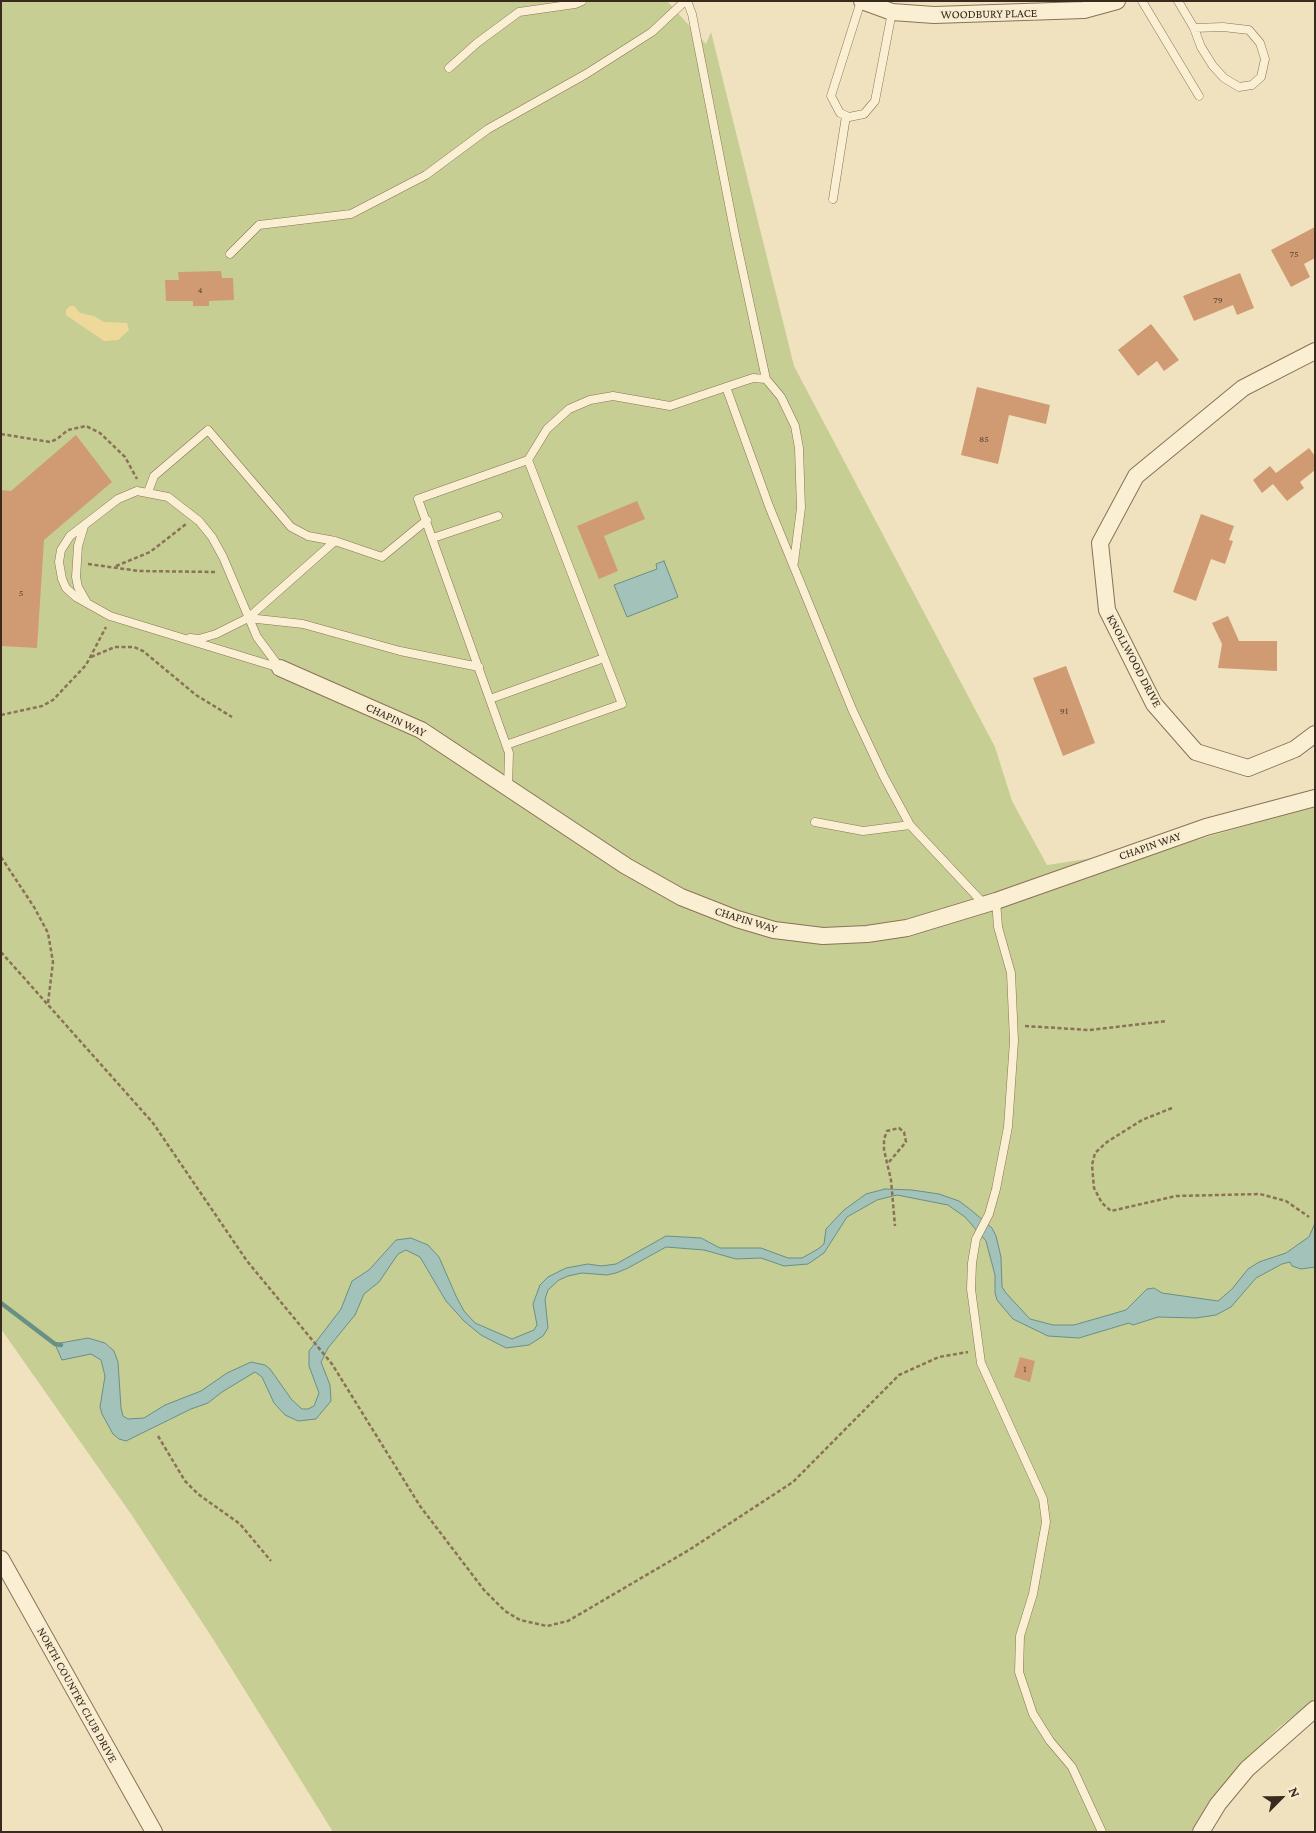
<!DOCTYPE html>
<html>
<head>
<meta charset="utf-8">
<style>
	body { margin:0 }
	#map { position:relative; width:1316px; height:1833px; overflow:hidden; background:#f0e2bf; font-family:"Crimson Pro",serif }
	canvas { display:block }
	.frame { position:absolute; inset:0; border:2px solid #382a1c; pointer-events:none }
	.north { position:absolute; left:1256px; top:1773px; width:50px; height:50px; -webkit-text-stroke:4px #f7eccf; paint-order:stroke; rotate:67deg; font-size:14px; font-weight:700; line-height:20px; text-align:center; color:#382a1c }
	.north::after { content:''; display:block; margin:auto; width:18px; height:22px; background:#382a1c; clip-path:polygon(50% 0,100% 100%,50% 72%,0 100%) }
</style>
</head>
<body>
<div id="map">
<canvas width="1316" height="1833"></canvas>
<div class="frame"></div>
<div class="north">N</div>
</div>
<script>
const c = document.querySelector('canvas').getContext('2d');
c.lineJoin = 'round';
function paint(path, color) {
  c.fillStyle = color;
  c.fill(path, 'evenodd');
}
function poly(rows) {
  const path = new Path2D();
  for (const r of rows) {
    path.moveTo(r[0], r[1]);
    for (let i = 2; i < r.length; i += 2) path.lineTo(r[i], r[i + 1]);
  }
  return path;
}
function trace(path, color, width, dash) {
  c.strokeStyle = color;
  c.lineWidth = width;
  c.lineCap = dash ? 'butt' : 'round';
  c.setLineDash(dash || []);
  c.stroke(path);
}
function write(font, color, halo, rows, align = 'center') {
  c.font = font + ' "Crimson Pro",serif';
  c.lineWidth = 4.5;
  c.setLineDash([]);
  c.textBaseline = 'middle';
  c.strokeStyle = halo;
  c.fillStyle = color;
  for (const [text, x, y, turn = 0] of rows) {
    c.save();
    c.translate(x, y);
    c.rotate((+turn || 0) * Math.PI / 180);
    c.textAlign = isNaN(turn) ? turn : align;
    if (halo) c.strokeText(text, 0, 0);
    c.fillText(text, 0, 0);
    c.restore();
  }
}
paint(poly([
	[1,1,667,1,706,44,711,32,794,366,995,747,1012,801,1047,865,1179,845,1315,806,1315,1699,1278,1728,1225,1782,1191,1832,333,1832,213,1639,131,1514,1,1329]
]), '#c7ce93');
paint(poly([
	[70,306,74,306,80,313,94,316,104,322,127,323,129,330,118,340,104,341,66,315,66,310]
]), '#eed99b');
const water = poly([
	[664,561,678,597,627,617,614,585,657,569,656,564,664,561],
	[885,1189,912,1190,939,1194,959,1201,971,1210,992,1228,996,1236,1001,1257,1002,1287,1006,1293,1030,1319,1053,1325,1074,1325,1126,1310,1147,1289,1154,1288,1162,1293,1218,1301,1232,1289,1248,1269,1259,1262,1286,1253,1303,1241,1309,1237,1315,1223,1315,1267,1301,1269,1292,1266,1290,1262,1282,1264,1256,1278,1231,1307,1216,1315,1196,1318,1158,1317,1133,1325,1129,1323,1079,1338,1048,1336,1013,1319,997,1300,995,1293,995,1275,986,1241,965,1217,948,1205,897,1195,877,1200,847,1217,824,1253,808,1264,784,1266,761,1258,736,1259,704,1250,666,1247,628,1268,616,1273,607,1275,582,1273,568,1276,559,1280,548,1290,545,1299,548,1328,543,1336,529,1345,506,1348,481,1335,464,1321,446,1301,420,1257,406,1250,398,1254,379,1282,364,1294,355,1315,328,1348,321,1362,330,1385,331,1401,316,1419,298,1421,285,1415,274,1403,262,1377,255,1372,222,1392,208,1403,191,1409,126,1441,119,1439,113,1434,102,1414,100,1407,105,1376,101,1360,91,1354,62,1360,55,1344,88,1338,105,1343,114,1351,118,1362,121,1408,123,1416,128,1419,144,1418,165,1405,201,1391,227,1373,251,1362,265,1365,270,1369,292,1400,302,1409,308,1409,314,1406,319,1393,309,1366,309,1351,341,1309,352,1281,369,1270,396,1240,411,1238,428,1245,439,1257,456,1296,464,1311,475,1323,512,1339,534,1330,537,1325,533,1304,540,1285,548,1277,566,1268,588,1264,601,1266,616,1264,666,1236,701,1238,720,1248,761,1248,788,1258,802,1258,818,1249,824,1244,826,1229,844,1210,866,1194,885,1189]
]);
paint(water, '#a3c2b9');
trace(water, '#699087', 1);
trace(poly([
	[1,1303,55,1344,61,1345]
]), '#699087', 4.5);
paint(poly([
	[1315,227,1315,258,1304,264,1310,277,1291,287,1271,250],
	[221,271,222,278,233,278,234,300,209,301,209,306,193,306,193,301,166,301,165,280,179,280,178,272],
	[1240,273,1254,308,1237,315,1233,305,1194,321,1183,296],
	[1151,324,1179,360,1164,371,1157,361,1138,376,1118,350],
	[977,387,1050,405,1046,424,1009,415,998,464,961,455],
	[76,435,112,482,44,540,37,648,1,646,1,490,11,491],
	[1309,448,1315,456,1315,470,1300,482,1304,488,1287,501,1273,484,1262,493,1253,480,1270,466,1276,473],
	[637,501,645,519,604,536,618,571,599,579,577,526],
	[1201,514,1234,526,1229,540,1233,541,1225,564,1211,559,1196,601,1173,592],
	[1228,616,1239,641,1277,641,1277,671,1218,668,1222,644,1212,623],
	[1066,666,1095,743,1063,756,1033,678],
	[1020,1357,1035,1361,1030,1382,1014,1377]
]), '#d09b73');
const service = poly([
	[687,1,692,14,735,235,766,379],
	[861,1,831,96,840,113,849,117,864,114,875,101,892,12],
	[1142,1,1199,96],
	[1178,1,1194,28,1201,47,1213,66,1224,78,1239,87,1252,85,1261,77,1265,59,1260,43,1249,30,1223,27,1194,28],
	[449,68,477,43,519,12,575,4,582,1],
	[833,199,846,116],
	[230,254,259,225,351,214,426,175,488,129,586,74,652,32,685,1],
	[137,491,168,497,199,521,212,537,223,557,257,637,280,668,110,616,76,597,66,588,62,579,59,562,61,550,70,536,118,499,137,491],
	[148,492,154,476,208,430,291,527,308,536,335,541,382,557,427,520],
	[84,526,78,546,76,577,78,587,87,603],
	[433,538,498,516],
	[794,562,801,508,799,448,795,426,781,397,766,379,753,378,726,387,769,506,852,709,884,777,910,825,984,904],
	[248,618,303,624,400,651,479,667],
	[190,638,199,639,216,634,248,618,335,541],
	[490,699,604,658],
	[506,745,622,704,528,460],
	[508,787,509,753,418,499,528,460,547,429,569,409,590,400,613,396,670,406,726,387],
	[815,822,863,831,910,825],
	[996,901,998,927,1011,973,1014,1041,1008,1127,996,1189,989,1214,976,1239,972,1263,971,1289,981,1363,1043,1499,1046,1522,1033,1594,1020,1636,1019,1672,1033,1714,1050,1741,1072,1767,1102,1832]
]);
const minor = poly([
	[862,1,892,12,934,15,1084,10,1117,1],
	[1315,351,1243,388,1136,476,1100,543,1107,610,1154,704,1196,752,1248,768,1295,749,1315,734],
	[280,668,421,730,626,866,681,897,737,919,774,930,823,936,867,934,907,928,996,901,1206,827,1315,798],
	[1,1559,154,1832],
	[1201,1832,1218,1804,1247,1769,1315,1709]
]);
trace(service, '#897257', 9);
trace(minor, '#897257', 18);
trace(poly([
	[1,434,50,442,57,439,68,430,86,426,100,433,125,457,137,479],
	[88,564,139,571,217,572],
	[116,566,150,552,186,524],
	[91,657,115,647,134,647,143,651,196,695,232,717],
	[1,715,42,706,53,700,86,665,106,627],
	[1,857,34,907,48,933,53,962,48,1003],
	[1,952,153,1123,247,1261,332,1364,420,1506,484,1590,505,1611,520,1620,547,1626,568,1621,689,1550,793,1482,899,1375,939,1357,968,1352],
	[1025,1026,1089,1030,1167,1021],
	[1172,1108,1142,1120,1107,1142,1095,1153,1092,1165,1094,1188,1102,1203,1111,1211,1176,1196,1260,1194,1286,1201,1309,1217],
	[889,1162,906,1142,904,1132,899,1128,887,1131,884,1139,884,1150,891,1180,895,1226],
	[158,1436,185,1481,198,1494,240,1524,271,1561]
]), '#897257', 2.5, [4, 2.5]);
trace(service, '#faefd3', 8);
trace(minor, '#faefd3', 16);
write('10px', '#5e4632', null, [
	["75",1294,254],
	["4",200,290],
	["79",1218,300],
	["85",984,439],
	["5",21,593],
	["91",1064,711],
	["1",1025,1369]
]);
write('12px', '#382a1c', '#f7eccf', [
	["WOODBURY PLACE",989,14,-1],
	["KNOLLWOOD DRIVE",1134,661,62],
	["CHAPIN WAY",396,720,25],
	["CHAPIN WAY",1150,846,-19],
	["CHAPIN WAY",746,920,17],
	["NORTH COUNTRY CLUB DRIVE",77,1695,61]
]);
</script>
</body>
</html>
